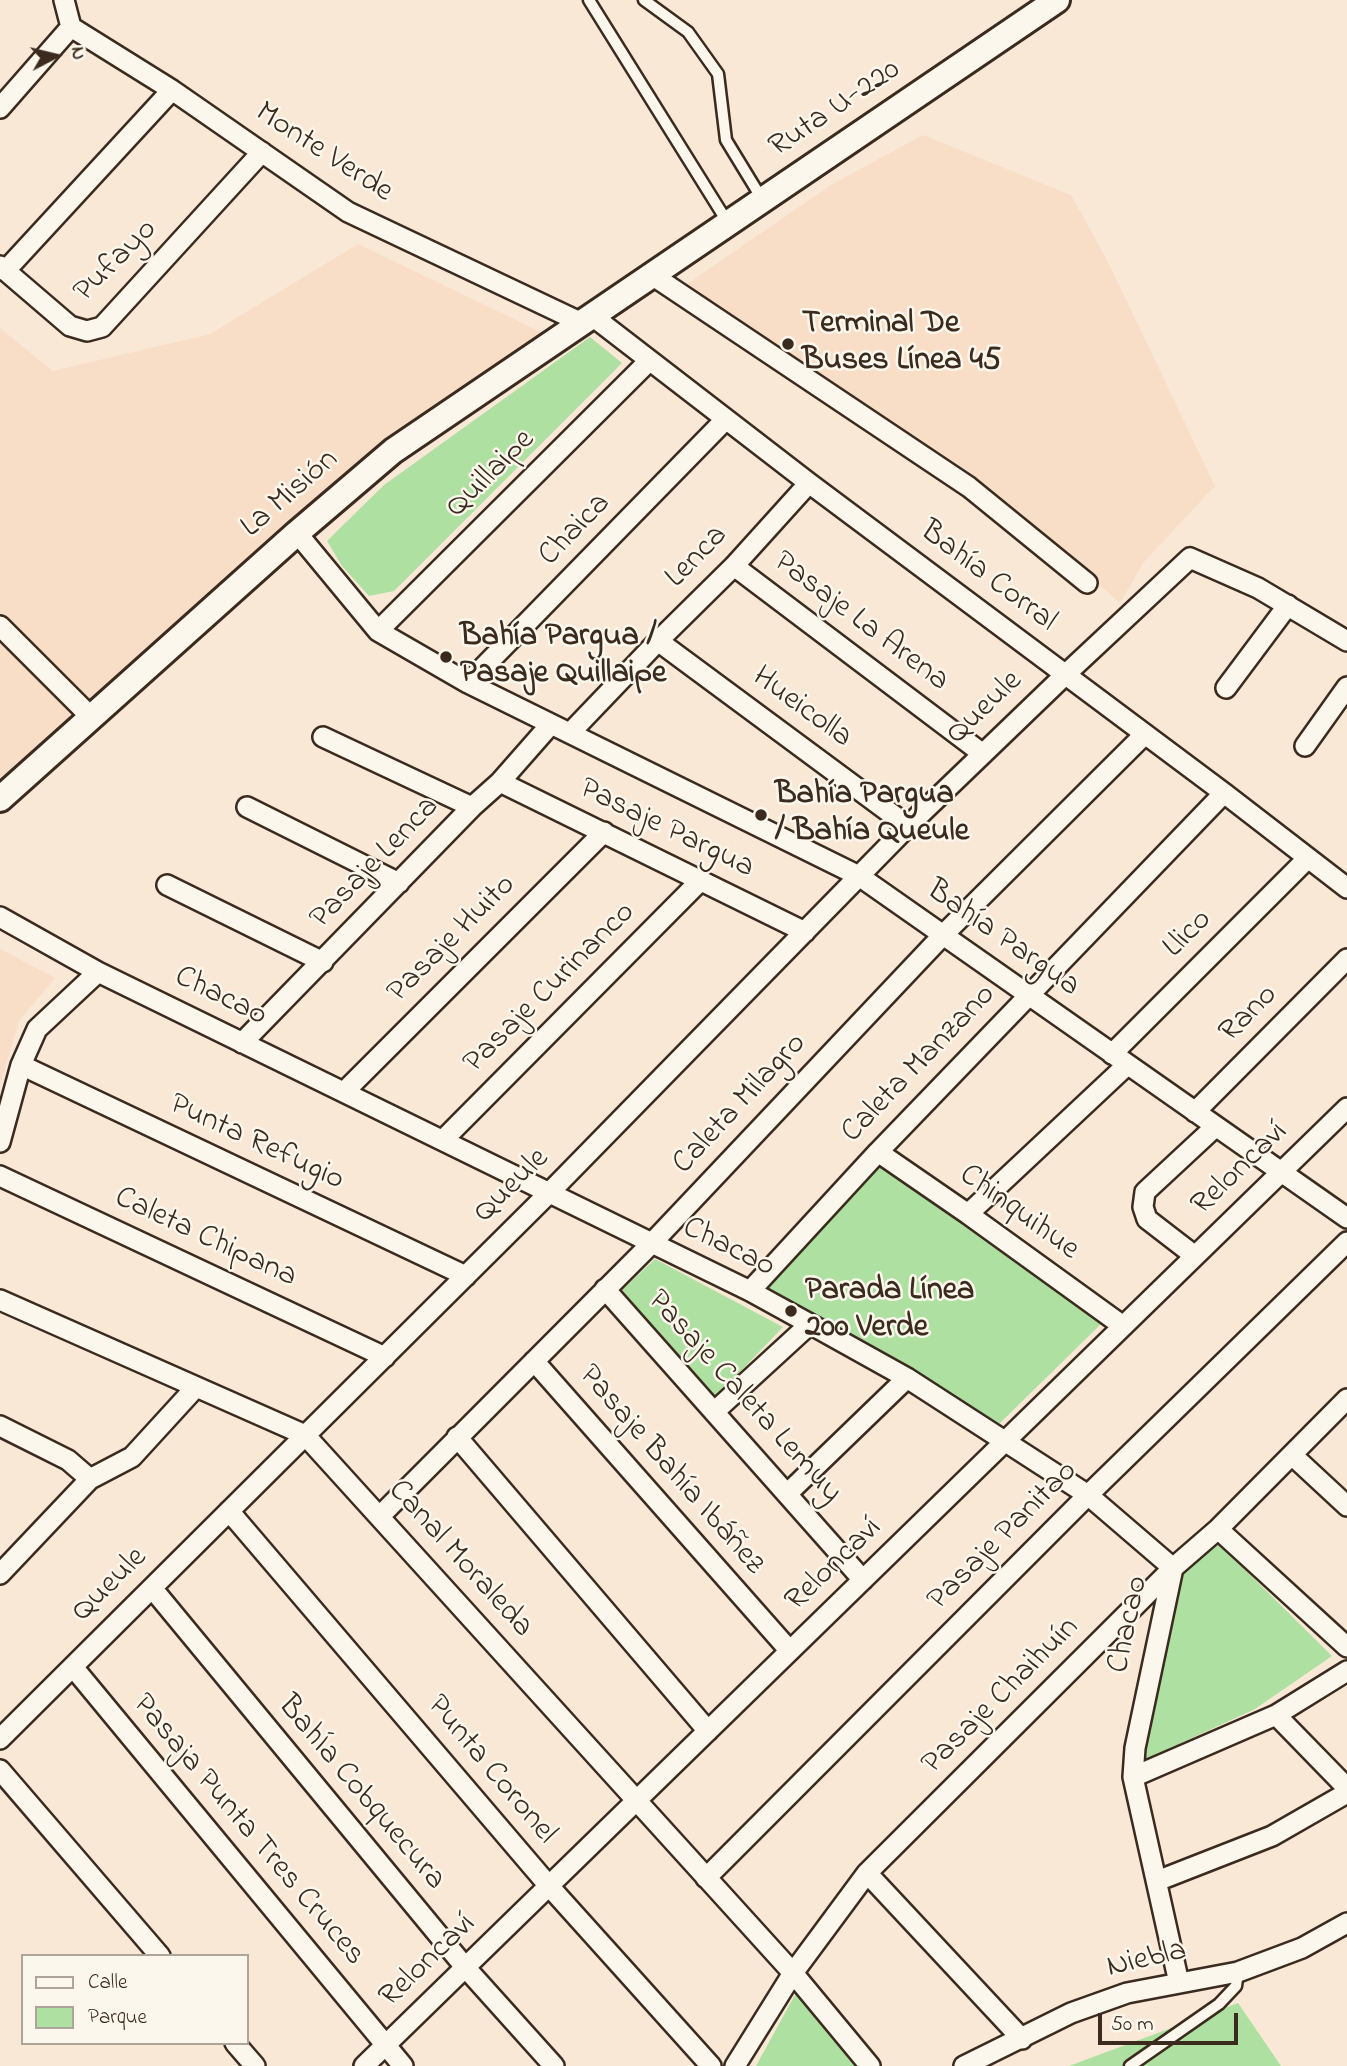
<!DOCTYPE html>
<html>
<head>
<meta charset="utf-8">
<style>
	body { margin:0 }
	#map { position:relative; width:1347px; height:2066px; overflow:hidden; background:#f9e8d6; font-family:"Indie Flower",sans-serif }
	canvas { display:block }
	.legend { position:absolute; left:21px; top:1954px; width:228px; height:91px; box-sizing:border-box; background:#fbf7ec; border:2px solid #aea59a; margin:0; padding:9px 12px; list-style:none; font-size:21px; color:#3b2a1e }
	.legend li { display:flex; align-items:center; gap:14px; height:35px }
	.legend b { width:35px; border:2px solid #aea59a }
	.north { position:absolute; left:21px; top:21px; width:70px; height:70px; -webkit-text-stroke:5px #fbf7ec; paint-order:stroke; rotate:83deg; font-size:19px; font-weight:700; line-height:28px; text-align:center; color:#3b2a1e }
	.north::after { content:''; display:block; margin:auto; width:24px; height:32px; background:#3b2a1e; clip-path:polygon(50% 0,100% 100%,50% 72%,0 100%) }
	.scale { position:absolute; left:1098px; top:2013px; width:140px; height:32px; box-sizing:border-box; border:4px solid #3b2a1e; border-top:0; padding-left:9px; font-size:21px; line-height:24px; white-space:nowrap; color:#3b2a1e; -webkit-text-stroke:5px #fbf7ec; paint-order:stroke }
</style>
</head>
<body>
<div id="map">
<canvas width="1347" height="2066"></canvas>
<ul class="legend">
<li><b style="height:9px;background:#fbf7ec"></b>Calle</li>
<li><b style="height:19px;background:#aee0a1"></b>Parque</li>
</ul>
<div class="north">N</div>
<div class="scale">50 m</div>
</div>
<script>
const c = document.querySelector('canvas').getContext('2d');
c.lineJoin = 'round';
function paint(path, color) {
  c.fillStyle = color;
  c.fill(path, 'evenodd');
}
function poly(rows) {
  const path = new Path2D();
  for (const r of rows) {
    path.moveTo(r[0], r[1]);
    for (let i = 2; i < r.length; i += 2) path.lineTo(r[i], r[i + 1]);
  }
  return path;
}
function trace(path, color, width, dash) {
  c.strokeStyle = color;
  c.lineWidth = width;
  c.lineCap = dash ? 'butt' : 'round';
  c.setLineDash(dash || []);
  c.stroke(path);
}
function write(font, color, halo, rows, align = 'center') {
  c.font = font + ' "Indie Flower",sans-serif';
  c.lineWidth = 5;
  c.setLineDash([]);
  c.textBaseline = 'middle';
  c.strokeStyle = halo;
  c.fillStyle = color;
  for (const [text, x, y, turn = 0] of rows) {
    c.save();
    c.translate(x, y);
    c.rotate((+turn || 0) * Math.PI / 180);
    c.textAlign = isNaN(turn) ? turn : align;
    if (halo) c.strokeText(text, 0, 0);
    c.fillText(text, 0, 0);
    c.restore();
  }
}
paint(poly([
	[923,135,1071,195,1108,262,1215,486,1143,563,1120,603,1002,500,687,284,831,185],
	[358,244,547,335,0,789,0,328,53,371,210,334],
	[0,949,55,978,19,1021,0,1085]
]), '#f8dec7');
paint(poly([
	[590,337,622,363,394,591,369,596,342,566,327,541,384,485],
	[879,1164,1103,1322,998,1425,766,1289],
	[655,1259,783,1327,714,1399,622,1290],
	[1219,1544,1332,1656,1255,1709,1142,1761,1184,1570],
	[796,1993,855,2066,756,2066],
	[1238,2003,1281,2066,1069,2066]
]), '#aee0a1');
const service = poly([
	[589,0,728,223],
	[644,0,688,32,718,74,726,140,762,199],
	[1130,2066,1219,2004,1236,1986,1238,1972]
]);
const minor = poly([
	[64,0,71,27,172,90,348,212,580,322],
	[0,108,71,27],
	[0,266,70,326,87,331,102,327,262,152],
	[5,271,172,90],
	[652,275,969,487,1087,583],
	[591,315,809,483,1224,793,1347,888],
	[297,533,378,631,468,683,859,876,1347,1218],
	[734,566,983,754],
	[0,626,92,718],
	[378,631,649,361],
	[658,641,908,826],
	[468,683,726,419],
	[1226,688,1288,605],
	[571,732,658,641,734,566,809,483],
	[323,737,472,807],
	[1305,746,1347,687],
	[500,782,805,932],
	[247,807,399,883],
	[167,885,323,962],
	[0,917,98,972,750,1291,810,1324,907,1378,1088,1495,1173,1568,1135,1748,1133,1777,1179,1983],
	[242,1043,472,807,500,782,551,724],
	[1112,1054,1308,858],
	[21,1065,466,1276],
	[345,1091,604,832],
	[1195,1112,1347,959],
	[443,1140,701,880],
	[0,1142,21,1065,37,1029,98,972],
	[878,1152,968,1214,1123,1326],
	[0,1176,385,1357],
	[968,1214,1127,1065],
	[1195,1256,1147,1219,1143,1207,1145,1192,1215,1127],
	[605,1289,863,1580],
	[750,1291,878,1152,1224,793],
	[0,1300,305,1435,793,1973,870,2066],
	[534,1361,790,1651],
	[714,1412,810,1324],
	[0,1426,68,1460,90,1479],
	[457,1437,708,1731],
	[1292,1455,1347,1506],
	[788,1493,907,1378],
	[229,1511,549,1886,711,2066],
	[380,1516,651,1244,943,935,1145,734],
	[1218,1529,1347,1647],
	[0,1574,90,1479,132,1457,196,1387],
	[152,1588,465,1967,554,2066],
	[73,1667,403,2066],
	[1276,1715,1347,1788],
	[0,1739,549,1193,908,826,1066,674,1190,558,1258,588,1347,641],
	[0,1770,160,1956],
	[1133,1777,1276,1715,1347,1671],
	[867,1873,1022,2039],
	[706,1878,1088,1495,1347,1242],
	[1157,1881,1272,1836,1347,1793],
	[235,2043,255,2066],
	[364,2066,1347,1108],
	[735,2066,793,1973,867,1873,1173,1568,1218,1529,1347,1399],
	[964,2066,1071,2013,1127,1993,1238,1972,1302,1948,1347,1923]
]);
const tertiary = poly([
	[0,799,297,533,393,451,1057,0]
]);
trace(service, '#3b2a1e', 15);
trace(minor, '#3b2a1e', 24);
trace(tertiary, '#3b2a1e', 30);
trace(service, '#fbf7ec', 10);
trace(minor, '#fbf7ec', 19);
trace(tertiary, '#fbf7ec', 24);
for (const [x, y, r, color] of [
	[788,344,7,"#3b2a1e"],
	[446,657,7,"#3b2a1e"],
	[761,815,7,"#3b2a1e"],
	[791,1311,7,"#3b2a1e"]
]) {
  const dot = new Path2D();
  dot.arc(x, y, r, 0, 2 * Math.PI);
  c.fillStyle = color;
  c.fill(dot);
  trace(dot, '#fbf7ec', 2.5);
}
write('32px', '#3b2a1e', '#fbf7ec', [
	["Ruta U-220",836,110,-34],
	["Monte Verde",323,154,33],
	["Pufayo",117,262,-45],
	["Quillaipe",492,475,-45],
	["La Misión",291,495,-41],
	["Chaica",576,531,-46],
	["Lenca",698,558,-46],
	["Bahía Corral",987,578,37],
	["Pasaje La Arena",860,623,37],
	["Hueicolla",801,709,36],
	["Queule",986,709,-44],
	["Pasaje Pargua",666,830,26],
	["Pasaje Lenca",376,864,-46],
	["Llico",1189,935,-45],
	["Pasaje Huito",453,940,-45],
	["Bahía Pargua",1002,940,35],
	["Pasaje Curinanco",551,989,-45],
	["Chacao",220,998,26],
	["Rano",1250,1015,-45],
	["Caleta Manzano",920,1065,-46],
	["Caleta Milagro",741,1105,-47],
	["Punta Refugio",256,1144,25],
	["Reloncaví",1241,1170,-44],
	["Queule",513,1187,-45],
	["Chinquihue",1018,1214,36],
	["Caleta Chipana",205,1239,25],
	["Chacao",728,1249,26],
	["Pasaje Caleta Lemuy",743,1398,48],
	["Pasaje Bahía Ibáñez",670,1471,49],
	["Pasaje Panitao",1004,1537,-45],
	["Canal Moraleda",459,1560,48],
	["Reloncaví",835,1566,-44],
	["Queule",111,1586,-45],
	["Chacao",1130,1625,-78],
	["Pasaje Chaihuín",1002,1697,-45],
	["Punta Coronel",490,1771,50],
	["BahÍa Cobquecura",360,1794,50],
	["Pasaja Punta Tres Cruces",247,1831,50],
	["Niebla",1147,1961,-13],
	["Reloncaví",429,1962,-44]
]);
write('bold 32px', '#3b2a1e', '#fbf7ec', [
	["Terminal De",802,326],
	["Buses Línea 45",802,363],
	["Bahía Pargua /",460,639],
	["Pasaje Quillaipe",460,676],
	["Bahía Pargua",775,797],
	["/ Bahía Queule",775,834],
	["Parada Línea",805,1293],
	["200 Verde",805,1330]
], 'left');
</script>
</body>
</html>
